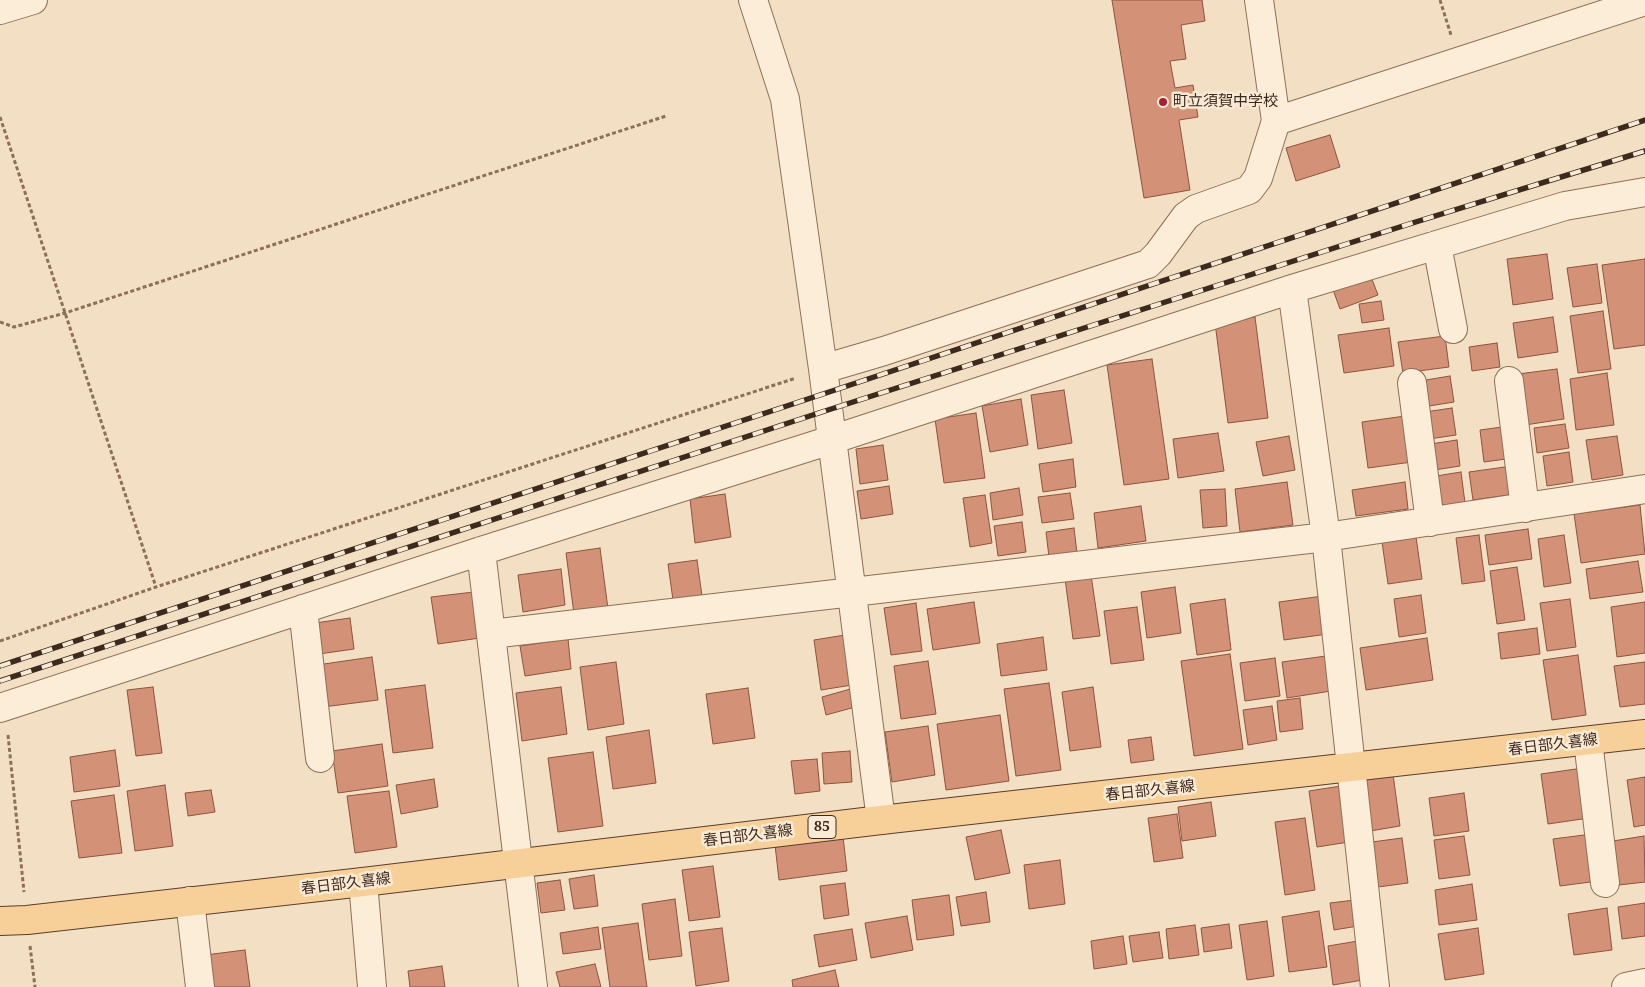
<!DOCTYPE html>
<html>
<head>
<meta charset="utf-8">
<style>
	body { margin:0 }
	canvas { display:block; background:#f2dfc4 }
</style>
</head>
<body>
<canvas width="1645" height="987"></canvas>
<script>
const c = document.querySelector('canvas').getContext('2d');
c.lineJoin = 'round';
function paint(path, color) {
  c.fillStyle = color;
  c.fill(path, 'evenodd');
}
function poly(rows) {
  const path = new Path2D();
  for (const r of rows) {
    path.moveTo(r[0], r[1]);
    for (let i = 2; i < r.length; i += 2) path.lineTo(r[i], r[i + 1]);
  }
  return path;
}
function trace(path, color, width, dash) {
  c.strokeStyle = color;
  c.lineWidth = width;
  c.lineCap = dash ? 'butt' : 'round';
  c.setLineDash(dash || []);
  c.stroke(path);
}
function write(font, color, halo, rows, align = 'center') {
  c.font = font + ' "Noto Serif","Noto Sans JP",serif';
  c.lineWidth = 5;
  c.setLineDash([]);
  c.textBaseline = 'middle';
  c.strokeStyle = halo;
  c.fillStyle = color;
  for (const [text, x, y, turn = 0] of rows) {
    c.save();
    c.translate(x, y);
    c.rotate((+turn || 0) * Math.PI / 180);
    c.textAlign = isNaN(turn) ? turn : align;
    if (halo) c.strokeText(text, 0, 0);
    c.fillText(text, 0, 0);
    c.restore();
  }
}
const building = poly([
	[1112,0,1202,0,1205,21,1181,25,1186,59,1170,61,1175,88,1193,85,1198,117,1179,120,1190,190,1144,198,1112,0],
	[1330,135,1340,167,1296,181,1286,148,1330,135],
	[1547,254,1553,299,1513,305,1507,259,1547,254],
	[1645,259,1645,345,1614,349,1602,265,1645,259],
	[1597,264,1602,303,1573,307,1567,268,1597,264],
	[1370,274,1378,295,1340,309,1332,287,1370,274],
	[1381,301,1384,320,1362,323,1359,304,1381,301],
	[1603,311,1611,369,1578,373,1570,316,1603,311],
	[1255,317,1268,418,1228,423,1215,323,1255,317],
	[1553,317,1558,352,1518,358,1513,323,1553,317],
	[1389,328,1394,366,1344,373,1338,335,1389,328],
	[1445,336,1449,367,1403,373,1398,342,1445,336],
	[1497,343,1500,367,1472,371,1469,347,1497,343],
	[1152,359,1169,479,1124,485,1107,365,1152,359],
	[1557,369,1564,419,1525,425,1518,374,1557,369],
	[1607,373,1614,425,1576,430,1570,379,1607,373],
	[1450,376,1454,402,1423,407,1420,381,1450,376],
	[1064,390,1072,443,1038,449,1031,395,1064,390],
	[1021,399,1028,445,990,452,982,406,1021,399],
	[1452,408,1456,435,1429,439,1425,412,1452,408],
	[976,413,985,478,944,483,935,419,976,413],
	[1405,416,1412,462,1368,468,1362,422,1405,416],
	[1565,424,1569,448,1537,453,1534,428,1565,424],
	[1502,427,1506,459,1484,462,1480,430,1502,427],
	[1218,433,1224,471,1178,478,1173,439,1218,433],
	[1289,436,1295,470,1263,476,1256,442,1289,436],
	[1617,436,1623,475,1592,480,1586,440,1617,436],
	[1457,440,1460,466,1434,470,1430,444,1457,440],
	[883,445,888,480,860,484,856,449,883,445],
	[1569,452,1573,482,1547,486,1543,456,1569,452],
	[1073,459,1076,487,1043,492,1039,464,1073,459],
	[1512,466,1516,494,1473,500,1469,472,1512,466],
	[1461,472,1465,503,1434,507,1430,477,1461,472],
	[1287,482,1293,525,1240,532,1235,489,1287,482],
	[1405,482,1408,509,1356,516,1352,490,1405,482],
	[889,486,893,514,861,519,857,491,889,486],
	[1019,488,1023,515,993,520,990,493,1019,488],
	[1225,489,1227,526,1203,528,1200,490,1225,489],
	[1070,493,1074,519,1042,523,1038,497,1070,493],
	[725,494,731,537,695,543,690,499,725,494],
	[985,495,992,543,970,547,963,498,985,495],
	[1640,505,1645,554,1581,563,1574,514,1640,505],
	[1141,506,1146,541,1098,548,1094,513,1141,506],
	[1022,522,1026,552,998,556,994,526,1022,522],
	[1074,528,1077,553,1049,557,1046,532,1074,528],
	[1528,529,1532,559,1489,565,1485,535,1528,529],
	[1479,535,1485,581,1462,584,1456,538,1479,535],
	[1564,535,1571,583,1544,587,1538,539,1564,535],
	[1416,537,1422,579,1388,584,1382,542,1416,537],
	[600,548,608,609,574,614,566,553,600,548],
	[697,560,702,596,673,600,668,564,697,560],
	[1638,561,1643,592,1590,599,1586,569,1638,561],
	[1517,567,1525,620,1497,624,1490,571,1517,567],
	[1090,568,1100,636,1073,639,1064,571,1090,568],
	[561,569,565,605,523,612,518,575,561,569],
	[1175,587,1181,633,1147,638,1141,592,1175,587],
	[474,592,480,638,438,644,431,597,474,592],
	[1421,595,1426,633,1399,637,1394,599,1421,595],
	[1323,596,1328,634,1284,640,1279,602,1323,596],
	[1225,599,1231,650,1197,655,1190,604,1225,599],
	[1570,599,1576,647,1547,651,1540,603,1570,599],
	[974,602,980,643,933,650,927,609,974,602],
	[1645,602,1645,653,1617,657,1611,607,1645,602],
	[916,603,922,651,891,655,884,608,916,603],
	[1137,607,1144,660,1111,664,1104,611,1137,607],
	[350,618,354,649,319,654,315,623,350,618],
	[1537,628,1540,654,1501,659,1498,633,1537,628],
	[845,635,852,685,821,690,814,640,845,635],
	[1043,637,1047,670,1001,676,997,644,1043,637],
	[1427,638,1433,680,1366,690,1360,648,1427,638],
	[568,639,571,669,525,676,520,646,568,639],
	[1230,654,1243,749,1194,756,1181,661,1230,654],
	[1578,655,1586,715,1552,720,1543,660,1578,655],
	[1326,656,1331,691,1287,698,1282,662,1326,656],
	[372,657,378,700,323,707,317,665,372,657],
	[1275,658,1280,696,1245,701,1240,663,1275,658],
	[928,661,936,714,901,719,894,666,928,661],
	[616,662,624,724,588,730,580,667,616,662],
	[1645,662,1645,704,1620,707,1614,666,1645,662],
	[1049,683,1061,770,1016,776,1004,689,1049,683],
	[425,685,433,748,393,753,385,690,425,685],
	[153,687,162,753,136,756,127,690,153,687],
	[561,687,567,734,522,741,516,693,561,687],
	[1093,687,1101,747,1070,751,1062,692,1093,687],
	[748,688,755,738,713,744,706,694,748,688],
	[854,688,859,706,826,715,822,697,854,688],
	[1300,698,1303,729,1280,732,1277,701,1300,698],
	[1272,706,1277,740,1248,745,1243,710,1272,706],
	[1000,715,1009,781,946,790,937,724,1000,715],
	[928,726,935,775,892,782,885,732,928,726],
	[649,730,656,783,613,789,606,737,649,730],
	[1151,737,1154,760,1131,763,1128,740,1151,737],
	[382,744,388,786,338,793,332,751,382,744],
	[115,750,120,786,74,792,70,757,115,750],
	[850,751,852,782,824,784,822,753,850,751],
	[593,752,603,826,558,832,548,758,593,752],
	[817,759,820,791,795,794,791,761,817,759],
	[1583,768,1589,818,1548,824,1541,774,1583,768],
	[1393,774,1400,826,1370,831,1363,778,1393,774],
	[1645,777,1645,825,1634,827,1627,780,1645,777],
	[434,779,438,807,401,814,396,785,434,779],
	[165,785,173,846,135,851,127,791,165,785],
	[1341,786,1349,842,1317,847,1309,791,1341,786],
	[211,790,215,812,188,816,185,793,211,790],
	[389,791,397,847,355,853,347,796,389,791],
	[1464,793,1469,831,1434,836,1429,798,1464,793],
	[114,795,122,853,79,858,71,801,114,795],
	[1211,802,1216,836,1182,841,1178,807,1211,802],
	[1177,814,1183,858,1154,862,1148,818,1177,814],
	[1305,818,1315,890,1285,895,1275,822,1305,818],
	[1001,830,1010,873,975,880,966,837,1001,830],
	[1592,834,1598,881,1560,886,1553,839,1592,834],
	[1464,836,1470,875,1439,879,1434,840,1464,836],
	[1644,836,1645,882,1619,885,1613,841,1644,836],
	[843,837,847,871,779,880,775,845,843,837],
	[1402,838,1408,883,1378,887,1372,842,1402,838],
	[1060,860,1065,904,1029,909,1024,865,1060,860],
	[713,866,720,917,689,921,682,870,713,866],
	[594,875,598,906,574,909,569,879,594,875],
	[560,880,565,910,541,913,537,883,560,880],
	[845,883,849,915,824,919,820,886,845,883],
	[1472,884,1477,920,1439,925,1435,890,1472,884],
	[986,892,990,922,961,926,956,897,986,892],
	[949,895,954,935,917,940,912,900,949,895],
	[675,899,682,956,649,960,642,904,675,899],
	[1355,900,1358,926,1334,930,1330,903,1355,900],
	[1645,903,1645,936,1622,939,1618,907,1645,903],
	[1607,908,1612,950,1574,955,1568,914,1607,908],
	[1319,911,1327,967,1289,972,1282,917,1319,911],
	[907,916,913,950,871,958,865,923,907,916],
	[1267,921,1274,976,1247,980,1239,925,1267,921],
	[638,923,647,987,610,987,602,928,638,923],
	[1229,924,1232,948,1204,952,1201,928,1229,924],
	[1195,925,1199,955,1169,959,1166,929,1195,925],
	[598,927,601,949,563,954,560,933,598,927],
	[722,928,729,981,696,986,689,932,722,928],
	[1478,928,1484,974,1445,980,1438,934,1478,928],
	[852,929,857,960,819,967,814,935,852,929],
	[1159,932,1163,958,1133,962,1129,936,1159,932],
	[1123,936,1127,964,1094,969,1091,941,1123,936],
	[1358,941,1363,980,1333,985,1328,946,1358,941],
	[245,950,250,987,208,987,205,955,245,950],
	[595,964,601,987,560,987,556,972,595,964],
	[442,966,445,987,410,987,408,971,442,966],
	[835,970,839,987,793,987,792,980,835,970]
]);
paint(building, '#d39277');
trace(building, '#8f533c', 1);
const minor = poly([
	[753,0,785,99,823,369,881,820],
	[0,10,33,0],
	[1276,121,1645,1],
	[1437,245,1453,329],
	[1292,289,1326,537,1375,987],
	[823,369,884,351,1148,264,1158,254,1186,216,1196,209,1249,190,1258,178,1276,121,1259,0],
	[1509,381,1525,508],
	[1412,383,1430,522],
	[481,551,533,987],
	[303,609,320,758],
	[491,634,1326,537,1645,489],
	[0,708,481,551,831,440,1292,289,1565,206,1645,192],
	[1588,741,1605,883],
	[363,882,372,987],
	[190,901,200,987],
	[1626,987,1645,983]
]);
const major = poly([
	[0,921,27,920,363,882,881,820,1645,734]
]);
trace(minor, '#8e6f58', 30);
trace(major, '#5c3d2d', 30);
trace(poly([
	[1440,0,1451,35],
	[0,117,156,587],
	[0,322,14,327,65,313,666,116],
	[0,641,156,587,796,378],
	[8,735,24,892],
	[30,946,35,987]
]), '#8e6f58', 3, [4, 2.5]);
trace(minor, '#fbedd8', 28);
trace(major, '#f7cf99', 28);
const rail = poly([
	[0,666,826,393,1645,120],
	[0,681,828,410,1406,225,1645,151]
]);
trace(rail, '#3d291e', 5.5);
trace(rail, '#f8ead4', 4, [11]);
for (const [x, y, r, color] of [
	[1163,102,5,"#a22333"]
]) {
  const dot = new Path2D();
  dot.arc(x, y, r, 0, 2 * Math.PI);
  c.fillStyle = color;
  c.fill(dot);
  trace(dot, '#f8ead4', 2);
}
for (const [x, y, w] of [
	[822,827,28]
]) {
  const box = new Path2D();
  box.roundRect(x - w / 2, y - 11.5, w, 23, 4);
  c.fillStyle = '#f8ead4';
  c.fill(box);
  trace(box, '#3d291e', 1);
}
write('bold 14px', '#3d291e', null, [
	["85",822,827]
]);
write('15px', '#3d291e', '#f8ead4', [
	["町立須賀中学校",1173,102]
], 'left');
write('15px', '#3d291e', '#f8ead4', [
	["春日部久喜線",1553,745,-7],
	["春日部久喜線",1150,791,-6],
	["春日部久喜線",748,836,-7],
	["春日部久喜線",346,884,-7]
]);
</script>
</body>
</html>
